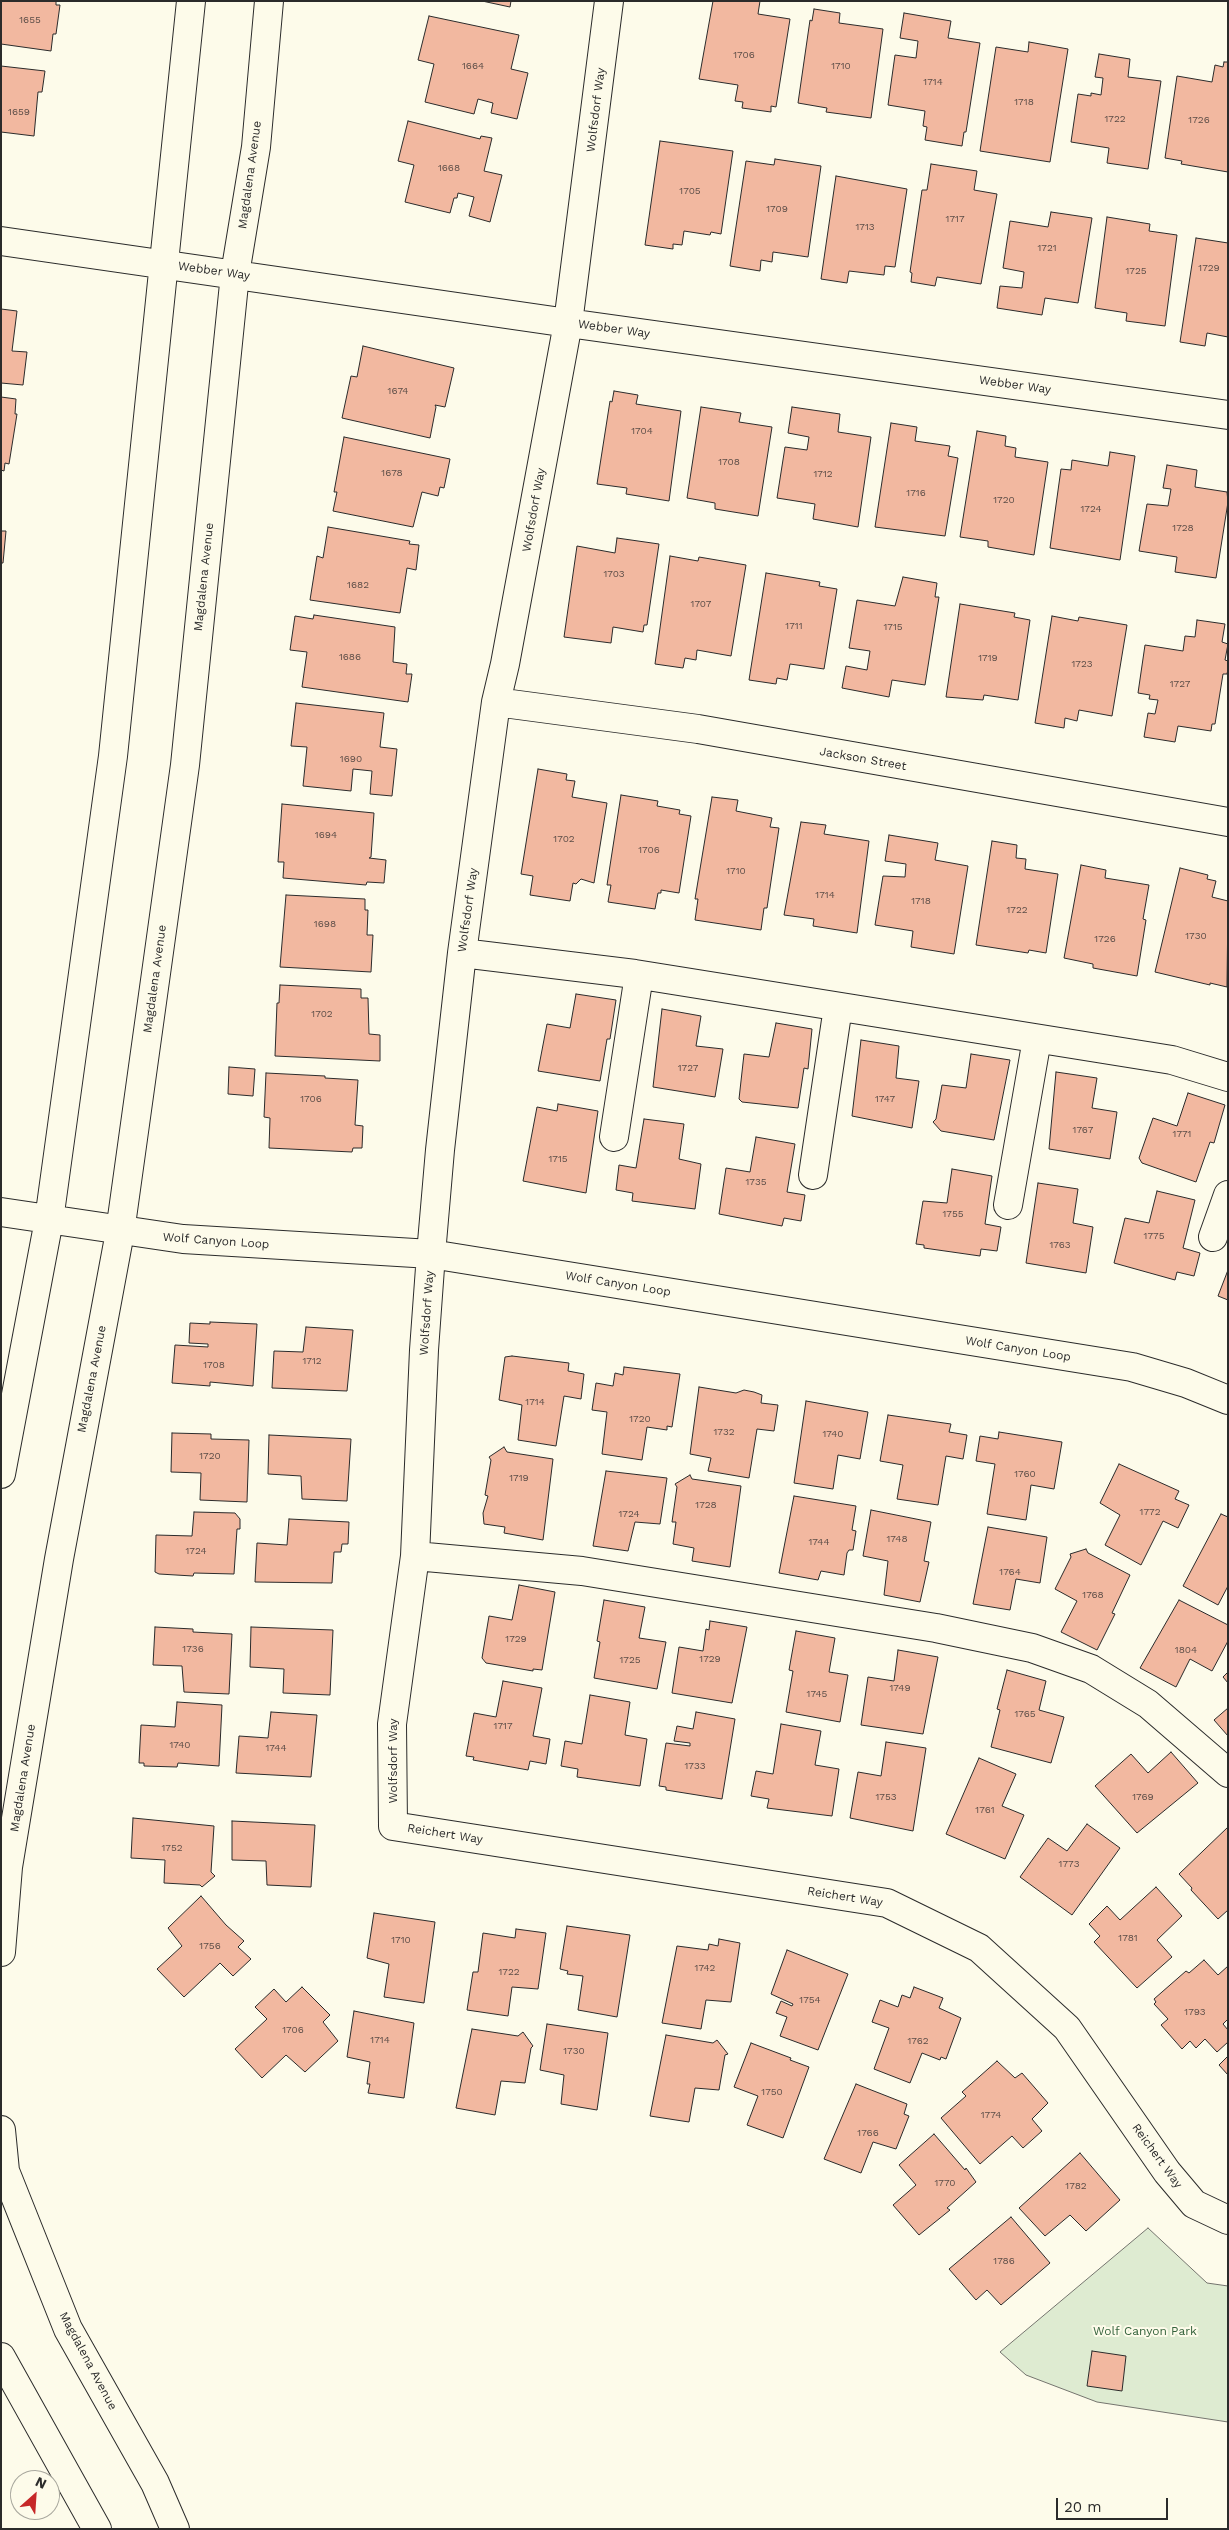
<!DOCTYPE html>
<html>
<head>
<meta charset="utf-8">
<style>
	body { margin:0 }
	#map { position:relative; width:1229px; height:2530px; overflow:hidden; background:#fdfbea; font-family:"Work Sans",sans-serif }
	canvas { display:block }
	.frame { position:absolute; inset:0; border:2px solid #2b2b2b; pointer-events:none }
	.north { position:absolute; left:10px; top:2470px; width:50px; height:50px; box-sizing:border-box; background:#fdfbea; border:1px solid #a9a89e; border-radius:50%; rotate:26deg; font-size:14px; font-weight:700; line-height:20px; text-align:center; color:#2b2b2b }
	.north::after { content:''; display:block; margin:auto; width:18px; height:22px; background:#c62828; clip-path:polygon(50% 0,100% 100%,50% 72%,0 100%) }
	.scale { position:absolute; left:1056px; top:2498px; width:112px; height:22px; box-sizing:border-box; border:2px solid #2b2b2b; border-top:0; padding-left:6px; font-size:15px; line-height:18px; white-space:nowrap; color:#2b2b2b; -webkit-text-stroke:4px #fdfbea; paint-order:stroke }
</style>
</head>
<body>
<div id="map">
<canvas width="1229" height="2530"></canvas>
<div class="frame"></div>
<div class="north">N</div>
<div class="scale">20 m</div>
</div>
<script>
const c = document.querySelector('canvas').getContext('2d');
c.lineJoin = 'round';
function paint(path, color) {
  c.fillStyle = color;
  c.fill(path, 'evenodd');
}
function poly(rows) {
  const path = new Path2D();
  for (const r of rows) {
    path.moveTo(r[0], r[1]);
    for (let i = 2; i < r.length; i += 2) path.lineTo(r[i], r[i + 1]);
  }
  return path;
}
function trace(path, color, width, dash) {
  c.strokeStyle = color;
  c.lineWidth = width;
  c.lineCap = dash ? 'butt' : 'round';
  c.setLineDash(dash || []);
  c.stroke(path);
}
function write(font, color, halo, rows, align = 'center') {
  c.font = font + ' "Work Sans",sans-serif';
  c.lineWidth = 4;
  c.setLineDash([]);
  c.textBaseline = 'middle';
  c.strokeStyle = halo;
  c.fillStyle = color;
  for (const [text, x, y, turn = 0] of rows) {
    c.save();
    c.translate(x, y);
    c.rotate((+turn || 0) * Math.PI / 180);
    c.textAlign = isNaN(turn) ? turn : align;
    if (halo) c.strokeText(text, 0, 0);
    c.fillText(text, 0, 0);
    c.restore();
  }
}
const green = poly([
	[1148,2228,1207,2283,1228,2286,1228,2422,1097,2402,1026,2375,1000,2352,1148,2228]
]);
paint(green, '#deebd1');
trace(green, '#74746e', 1);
const building = poly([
	[1,1,56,1,56,5,60,5,56,34,53,34,51,51,1,44,1,1],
	[482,1,511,1,510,7,482,1],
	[713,1,760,1,758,14,790,19,776,107,771,106,771,112,742,108,743,102,735,101,738,85,699,79,713,1],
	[814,9,840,13,839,23,883,29,871,118,826,112,827,108,798,103,810,20,812,21,814,9],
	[904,13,951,21,948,38,980,43,966,132,964,132,962,146,925,140,927,127,923,126,925,111,888,105,895,55,916,58,918,41,900,38,904,13],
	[429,16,519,35,511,69,528,73,517,119,491,113,493,103,478,99,474,114,425,102,434,64,418,60,429,16],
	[1029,42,1068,49,1050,162,980,151,996,47,1028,52,1029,42],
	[1099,54,1130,59,1128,77,1161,81,1148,169,1107,163,1109,148,1071,142,1078,94,1091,96,1091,93,1101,95,1103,78,1095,77,1099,54],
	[1224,62,1228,62,1228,172,1181,164,1182,161,1165,158,1177,76,1212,82,1215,65,1223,67,1224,62],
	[1,66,45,71,42,92,38,92,34,136,1,132,1,66],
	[408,121,480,139,481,136,492,138,484,171,502,175,490,222,469,216,474,197,458,193,457,198,454,198,450,213,405,202,414,165,398,161,408,121],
	[660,141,733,151,721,234,711,232,710,235,684,231,682,245,673,244,673,249,645,245,660,141],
	[775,159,821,166,808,257,773,252,772,262,761,260,760,271,730,266,746,161,774,165,775,159],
	[931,164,977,171,974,190,997,194,981,284,937,277,935,286,911,282,912,273,910,272,922,190,927,190,931,164],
	[836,176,907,189,895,267,885,266,884,275,849,271,847,283,821,279,836,176],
	[1051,212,1092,218,1078,303,1045,298,1042,315,997,308,1000,286,1022,288,1024,272,1003,268,1010,221,1048,227,1051,212],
	[1107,217,1150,224,1149,231,1177,235,1165,326,1126,321,1127,313,1095,308,1107,217],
	[1196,238,1228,243,1228,337,1207,333,1205,346,1180,342,1196,238],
	[1,309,17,311,12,351,27,352,23,385,1,383,1,309],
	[363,346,454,368,445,407,435,405,436,407,430,438,342,418,351,376,357,377,363,346],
	[614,391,638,395,636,404,681,411,669,501,626,494,627,488,597,484,610,401,612,402,614,391],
	[1,397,16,399,15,414,17,414,9,464,5,463,4,471,1,470,1,397],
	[701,407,741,413,739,422,772,427,758,516,715,509,715,503,687,498,701,407],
	[792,407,840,414,838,432,871,437,858,527,813,519,815,504,777,498,785,447,807,450,809,437,788,433,792,407],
	[891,423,917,427,915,441,950,446,948,456,958,458,945,536,875,527,891,423],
	[977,431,1006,436,1005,446,1016,448,1015,457,1048,462,1034,555,988,547,988,541,960,537,977,431],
	[344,437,450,459,444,488,440,487,438,496,422,492,413,527,333,511,337,492,334,492,344,437],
	[1110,452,1135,456,1120,560,1050,548,1061,469,1071,470,1072,460,1108,466,1110,452],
	[1167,465,1197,470,1195,487,1227,492,1228,502,1216,578,1175,572,1177,557,1139,551,1147,504,1168,506,1171,489,1163,488,1167,465],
	[328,527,410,541,409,544,419,545,416,570,407,568,400,613,310,600,317,556,323,558,328,527],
	[1,531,6,531,3,563,1,563,1,531],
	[617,538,659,544,647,625,644,625,643,632,613,627,611,643,564,637,577,546,615,553,617,538],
	[670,556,698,561,699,557,746,565,731,656,697,650,696,660,685,658,683,668,655,664,670,556],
	[766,573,820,582,819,586,837,589,824,669,790,664,787,680,777,678,776,684,749,680,766,573],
	[903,577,937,583,935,597,939,597,925,685,892,680,889,697,842,688,846,666,867,670,870,651,849,648,857,600,895,606,903,577],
	[960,604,1015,613,1014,617,1030,620,1018,700,984,695,983,700,946,697,960,604],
	[314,615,395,627,393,662,407,664,406,674,412,674,408,702,302,687,307,652,290,650,295,616,313,619,314,615],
	[1052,616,1078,621,1079,617,1127,625,1112,716,1079,710,1077,721,1065,718,1064,728,1035,723,1052,616],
	[1197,620,1225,624,1222,642,1228,644,1225,660,1228,661,1228,669,1227,674,1223,674,1215,724,1212,724,1211,731,1178,726,1175,742,1144,737,1148,713,1155,714,1158,700,1149,699,1150,695,1138,693,1145,645,1183,651,1185,636,1195,637,1197,620],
	[296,703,384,713,380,747,397,749,392,796,370,794,372,771,353,769,351,791,303,786,307,747,291,746,296,703],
	[538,769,567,774,566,780,575,781,572,797,607,803,594,883,581,879,576,884,573,883,570,901,530,895,533,876,521,874,538,769],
	[621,795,658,801,657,806,680,810,679,814,691,816,679,893,661,890,661,893,658,893,655,909,608,902,611,885,607,885,621,795],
	[712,797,738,800,736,811,772,818,770,827,779,828,767,908,764,908,761,930,695,920,698,899,695,899,712,797],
	[282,804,374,813,371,857,369,858,386,860,384,883,367,882,366,885,283,878,284,862,278,862,282,804],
	[801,822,826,825,824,834,869,841,857,933,813,926,814,919,784,915,801,822],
	[889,835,938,843,935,860,968,866,954,954,911,947,913,931,875,925,883,876,905,877,906,864,885,861,889,835],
	[992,841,1017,845,1016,858,1026,859,1025,869,1058,874,1046,953,1029,950,1028,953,976,945,992,841],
	[1081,865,1106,870,1105,878,1149,885,1143,919,1146,920,1137,976,1093,968,1093,964,1064,958,1081,865],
	[1180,868,1208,875,1207,879,1216,881,1212,897,1228,901,1227,987,1210,983,1210,985,1155,972,1180,868],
	[286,895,365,899,365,910,368,910,367,935,373,935,371,972,280,967,286,895],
	[280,985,361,989,361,998,368,998,369,1034,380,1035,380,1061,275,1056,277,1003,279,1003,280,985],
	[576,994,616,1000,610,1039,607,1039,600,1081,538,1071,547,1024,570,1028,576,994],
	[662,1009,701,1016,696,1046,723,1049,715,1097,653,1087,662,1009],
	[776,1023,812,1029,808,1069,804,1068,798,1108,742,1102,739,1099,744,1054,769,1057,776,1023],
	[861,1040,899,1046,896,1078,919,1081,912,1128,852,1116,861,1040],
	[971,1054,1010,1060,994,1140,941,1131,933,1122,936,1119,942,1085,966,1088,971,1054],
	[229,1067,255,1069,253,1096,228,1094,229,1067],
	[1056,1072,1097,1078,1092,1108,1117,1112,1110,1159,1049,1149,1056,1072],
	[266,1073,325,1076,325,1078,358,1080,355,1125,363,1126,362,1148,353,1148,352,1152,269,1148,270,1118,264,1117,266,1073],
	[1188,1093,1225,1105,1214,1143,1210,1142,1196,1182,1142,1163,1139,1158,1153,1118,1177,1126,1188,1093],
	[558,1104,598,1111,586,1193,523,1181,537,1107,557,1111,558,1104],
	[644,1119,684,1124,679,1159,701,1164,695,1209,632,1201,633,1193,616,1190,619,1165,636,1168,644,1119],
	[756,1137,795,1144,787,1192,805,1195,801,1221,784,1218,782,1226,719,1214,726,1168,750,1172,756,1137],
	[952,1169,992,1176,985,1224,1001,1227,997,1251,981,1249,980,1256,924,1248,924,1245,916,1244,923,1201,947,1203,952,1169],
	[1038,1183,1078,1189,1073,1223,1093,1227,1086,1273,1026,1263,1038,1183],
	[1157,1191,1195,1200,1183,1248,1200,1253,1194,1276,1177,1272,1175,1280,1114,1263,1125,1218,1149,1223,1157,1191],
	[1228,1270,1228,1300,1218,1296,1228,1270],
	[210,1322,257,1324,253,1386,210,1382,210,1386,172,1383,175,1345,208,1347,208,1344,189,1343,190,1323,210,1324,210,1322],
	[306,1327,353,1330,347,1391,272,1388,274,1351,303,1352,306,1327],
	[512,1356,569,1363,568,1371,584,1374,581,1399,564,1396,556,1446,518,1440,522,1405,499,1400,505,1357,512,1356],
	[624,1367,680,1374,672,1427,667,1426,667,1430,647,1427,642,1460,602,1454,607,1412,592,1410,596,1383,613,1386,615,1373,623,1375,624,1367],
	[699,1387,736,1393,744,1390,754,1392,762,1395,761,1403,778,1405,774,1431,757,1429,749,1478,708,1471,711,1458,690,1454,699,1387],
	[806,1401,868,1412,860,1459,838,1455,833,1489,794,1483,806,1401],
	[888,1415,951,1424,949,1432,967,1435,963,1459,946,1456,938,1505,897,1499,903,1465,880,1461,888,1415],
	[999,1432,1062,1442,1054,1489,1031,1485,1026,1520,987,1514,995,1464,976,1461,980,1436,998,1439,999,1432],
	[172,1433,211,1434,211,1439,249,1440,247,1502,200,1500,201,1473,171,1472,172,1433],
	[269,1435,351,1439,347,1501,302,1499,301,1476,268,1474,269,1435],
	[504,1447,507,1452,553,1459,543,1540,504,1533,505,1527,484,1524,483,1513,488,1496,485,1495,491,1460,489,1457,504,1447],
	[1119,1464,1179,1491,1175,1499,1189,1505,1178,1528,1163,1521,1141,1565,1105,1545,1120,1515,1100,1503,1119,1464],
	[606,1471,667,1478,660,1524,635,1522,628,1551,593,1546,606,1471],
	[690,1475,692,1479,741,1486,730,1567,692,1561,694,1548,673,1544,676,1522,672,1522,677,1487,675,1484,690,1475],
	[794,1496,856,1506,852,1530,856,1531,853,1550,849,1550,847,1553,844,1575,821,1571,818,1580,779,1573,794,1496],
	[871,1510,931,1522,924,1561,929,1562,920,1602,884,1595,888,1561,863,1556,871,1510],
	[194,1512,235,1513,240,1519,240,1529,237,1529,234,1574,194,1573,193,1576,159,1574,155,1572,156,1535,192,1536,194,1512],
	[1221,1514,1228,1517,1228,1586,1218,1605,1183,1586,1221,1514],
	[289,1519,349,1522,348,1544,342,1544,341,1552,334,1552,332,1583,255,1582,257,1543,287,1545,289,1519],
	[988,1527,1047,1537,1040,1583,1016,1579,1010,1610,973,1604,988,1527],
	[1086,1549,1088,1553,1130,1575,1112,1613,1115,1614,1097,1650,1061,1632,1077,1601,1055,1589,1071,1557,1070,1554,1086,1549],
	[519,1585,555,1592,542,1670,533,1669,533,1671,486,1663,482,1658,489,1616,512,1620,519,1585],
	[604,1600,645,1607,639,1638,666,1642,657,1689,594,1678,600,1642,597,1641,604,1600],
	[1179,1600,1228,1625,1228,1641,1212,1671,1190,1659,1176,1687,1140,1668,1179,1600],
	[710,1621,747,1627,732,1703,672,1693,679,1647,703,1651,706,1629,709,1630,710,1621],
	[155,1627,193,1629,193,1632,232,1634,229,1694,184,1692,182,1666,153,1665,155,1627],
	[251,1627,333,1630,330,1695,283,1693,284,1669,250,1667,251,1627],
	[796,1631,835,1638,829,1672,848,1675,840,1722,786,1712,793,1671,789,1670,796,1631],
	[898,1650,938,1657,923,1734,861,1725,868,1677,894,1681,898,1650],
	[1007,1670,1046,1681,1039,1710,1064,1717,1051,1763,991,1747,1000,1710,997,1709,1007,1670],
	[1228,1672,1228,1683,1223,1677,1228,1672],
	[503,1681,542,1688,533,1736,550,1739,546,1764,530,1761,528,1770,473,1760,474,1757,466,1756,474,1713,496,1717,503,1681],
	[590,1695,630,1702,625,1735,647,1739,640,1786,577,1777,578,1769,561,1766,565,1741,582,1744,590,1695],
	[177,1702,222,1705,219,1766,178,1763,177,1767,144,1766,144,1763,139,1763,141,1725,175,1727,177,1702],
	[1228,1708,1228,1736,1214,1720,1228,1708],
	[271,1712,317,1715,311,1777,236,1773,239,1736,268,1738,271,1712],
	[696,1712,735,1719,722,1799,666,1790,666,1787,659,1786,666,1743,690,1746,690,1743,674,1741,677,1726,693,1729,696,1712],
	[781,1724,821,1731,815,1765,839,1769,832,1816,767,1808,769,1799,751,1796,756,1771,773,1774,781,1724],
	[886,1742,926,1748,913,1831,850,1818,858,1772,881,1776,886,1742],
	[1171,1752,1198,1783,1137,1833,1095,1786,1131,1754,1148,1773,1171,1752],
	[979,1758,1016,1774,1002,1806,1024,1815,1005,1859,946,1834,979,1758],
	[133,1818,214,1826,211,1872,215,1876,202,1887,200,1885,164,1883,165,1860,131,1858,133,1818],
	[232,1821,315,1825,311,1887,267,1885,266,1861,232,1860,232,1821],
	[1087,1824,1120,1848,1072,1915,1020,1877,1048,1838,1067,1851,1087,1824],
	[1228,1827,1228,1910,1218,1919,1191,1890,1192,1888,1179,1874,1228,1827],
	[1156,1887,1182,1916,1157,1940,1172,1957,1137,1988,1094,1942,1100,1936,1089,1924,1107,1906,1120,1920,1156,1887],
	[201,1896,226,1925,244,1941,238,1947,251,1959,233,1976,220,1963,184,1997,157,1969,182,1946,168,1928,201,1896],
	[374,1913,435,1922,424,2003,384,1997,389,1964,367,1958,374,1913],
	[567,1926,630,1935,617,2017,578,2010,583,1976,567,1974,568,1971,560,1969,567,1926],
	[516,1929,546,1933,538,1989,512,1987,508,2016,467,2010,473,1972,478,1972,483,1933,515,1938,516,1929],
	[719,1939,740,1943,731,2002,706,2000,701,2029,662,2023,677,1946,708,1950,709,1944,718,1946,719,1939],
	[787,1950,848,1974,818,2050,780,2036,787,2017,776,2013,781,2001,792,2006,793,2004,771,1994,787,1950],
	[1204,1960,1218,1975,1228,1966,1228,2019,1223,2024,1228,2030,1228,2042,1217,2052,1205,2039,1196,2048,1190,2041,1182,2049,1161,2025,1168,2019,1154,2004,1156,2002,1154,1999,1186,1971,1189,1973,1204,1960],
	[302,1987,330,2015,323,2022,338,2041,305,2072,286,2055,262,2078,235,2049,267,2019,255,2007,274,1989,286,2002,302,1987],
	[914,1987,943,1998,939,2008,961,2018,946,2059,941,2057,940,2060,922,2053,910,2083,874,2069,889,2028,872,2022,880,2000,898,2007,902,1995,910,1998,914,1987],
	[354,2011,414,2023,404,2098,368,2093,370,2084,367,2084,370,2062,347,2057,354,2011],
	[547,2024,608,2033,597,2110,561,2104,564,2075,540,2070,547,2024],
	[472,2029,518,2036,523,2032,533,2046,531,2048,525,2083,501,2081,495,2115,456,2108,472,2029],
	[666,2035,713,2043,717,2040,728,2054,725,2055,719,2090,695,2088,689,2122,650,2116,666,2035],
	[751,2043,791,2058,790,2060,809,2067,783,2138,747,2125,758,2096,734,2087,751,2043],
	[1228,2056,1228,2075,1219,2065,1228,2056],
	[997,2061,1015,2078,1022,2073,1048,2103,1032,2119,1042,2131,1023,2148,1012,2136,980,2164,941,2118,966,2096,962,2092,997,2061],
	[856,2084,907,2104,904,2114,909,2116,896,2149,873,2142,861,2173,824,2159,856,2084],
	[934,2134,965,2170,966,2168,976,2182,947,2208,950,2210,919,2235,893,2205,916,2185,899,2165,934,2134],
	[1080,2153,1120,2200,1086,2231,1070,2215,1045,2236,1019,2208,1080,2153],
	[1011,2217,1050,2263,1001,2305,987,2290,976,2300,949,2269,1011,2217],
	[1092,2351,1126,2356,1122,2391,1087,2386,1092,2351]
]);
paint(building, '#f2b8a0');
trace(building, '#2b2b2b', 1);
const minor = poly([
	[609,1,568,323,505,664,496,702,462,953,440,1150,431,1254,424,1350,415,1556,392,1724,393,1826,887,1903,979,1948,1067,2028,1167,2172,1194,2204,1228,2220],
	[1,241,568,323,1228,415],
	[496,702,698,729,1228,822],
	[462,953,635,974,1172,1060,1228,1077],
	[614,1137,639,975],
	[813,1175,838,1007],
	[1008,1205,1037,1039],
	[1,1212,183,1239,431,1254,1132,1367,1186,1383,1228,1400],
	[1213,1237,1228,1195],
	[1,1474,49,1220,113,756,191,1],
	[415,1556,582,1571,936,1628,1032,1648,1091,1669,1148,1704,1228,1773],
	[1,1952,8,1867,59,1559,120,1232,185,765,235,274,256,147,269,1],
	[1,2130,5,2171,68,2329,155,2483,175,2529],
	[1,2357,97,2529]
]);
trace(minor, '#2b2b2b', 30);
trace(minor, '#fdfbea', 28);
write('10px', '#5d4e48', null, [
	["1655",30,20],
	["1706",744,55],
	["1664",473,66],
	["1710",841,66],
	["1714",933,82],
	["1718",1024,102],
	["1659",19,112],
	["1722",1115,119],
	["1726",1199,120],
	["1668",449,168],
	["1705",690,191],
	["1709",777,209],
	["1717",955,219],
	["1713",865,227],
	["1721",1047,248],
	["1729",1209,268],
	["1725",1136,271],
	["1674",398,391],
	["1704",642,431],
	["1708",729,462],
	["1678",392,473],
	["1712",823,474],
	["1716",916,493],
	["1720",1004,500],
	["1724",1091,509],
	["1728",1183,528],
	["1703",614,574],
	["1682",358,585],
	["1707",701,604],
	["1711",794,626],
	["1715",893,627],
	["1686",350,657],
	["1719",988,658],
	["1723",1082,664],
	["1727",1180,684],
	["1690",351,759],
	["1694",326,835],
	["1702",564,839],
	["1706",649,850],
	["1710",736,871],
	["1714",825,895],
	["1718",921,901],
	["1722",1017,910],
	["1698",325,924],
	["1730",1196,936],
	["1726",1105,939],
	["1702",322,1014],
	["1727",688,1068],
	["1706",311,1099],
	["1747",885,1099],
	["1767",1083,1130],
	["1771",1182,1134],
	["1715",558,1159],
	["1735",756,1182],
	["1755",953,1214],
	["1775",1154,1236],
	["1763",1060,1245],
	["1712",312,1361],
	["1708",214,1365],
	["1714",535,1402],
	["1720",640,1419],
	["1732",724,1432],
	["1740",833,1434],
	["1720",210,1456],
	["1760",1025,1474],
	["1719",519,1478],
	["1728",706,1505],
	["1772",1150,1512],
	["1724",629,1514],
	["1748",897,1539],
	["1744",819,1542],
	["1724",196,1551],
	["1764",1010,1572],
	["1768",1093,1595],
	["1729",516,1639],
	["1736",193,1649],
	["1804",1186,1650],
	["1729",710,1659],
	["1725",630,1660],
	["1749",900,1688],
	["1745",817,1694],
	["1765",1025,1714],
	["1717",503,1726],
	["1740",180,1745],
	["1744",276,1748],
	["1733",695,1766],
	["1753",886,1797],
	["1769",1143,1797],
	["1761",985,1810],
	["1752",172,1848],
	["1773",1069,1864],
	["1781",1128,1938],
	["1710",401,1940],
	["1756",210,1946],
	["1742",705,1968],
	["1722",509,1972],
	["1754",810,2000],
	["1793",1195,2012],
	["1706",293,2030],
	["1714",380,2040],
	["1762",918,2041],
	["1730",574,2051],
	["1750",772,2092],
	["1774",991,2115],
	["1766",868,2133],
	["1770",945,2183],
	["1782",1076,2186],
	["1786",1004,2261]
]);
write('12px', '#2b2b2b', '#fdfbea', [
	["Wolfsdorf Way",596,110,-83],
	["Magdalena Avenue",250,175,-82],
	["Webber Way",214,271,8],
	["Webber Way",614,329,8],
	["Webber Way",1015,385,8],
	["Wolfsdorf Way",534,510,-80],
	["Magdalena Avenue",204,577,-84],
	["Jackson Street",863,759,10],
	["Wolfsdorf Way",468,910,-82],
	["Magdalena Avenue",155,979,-82],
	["Wolf Canyon Loop",216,1241,4],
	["Wolf Canyon Loop",618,1284,9],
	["Wolfsdorf Way",427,1313,-86],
	["Wolf Canyon Loop",1018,1349,9],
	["Magdalena Avenue",92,1379,-79],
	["Wolfsdorf Way",393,1761,-90],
	["Magdalena Avenue",23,1778,-81],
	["Reichert Way",445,1834,9],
	["Reichert Way",845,1897,9],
	["Reichert Way",1157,2156,54],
	["Magdalena Avenue",88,2361,62]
]);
write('12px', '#34623c', '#fdfbea', [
	["Wolf Canyon Park",1145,2331]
]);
</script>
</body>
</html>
